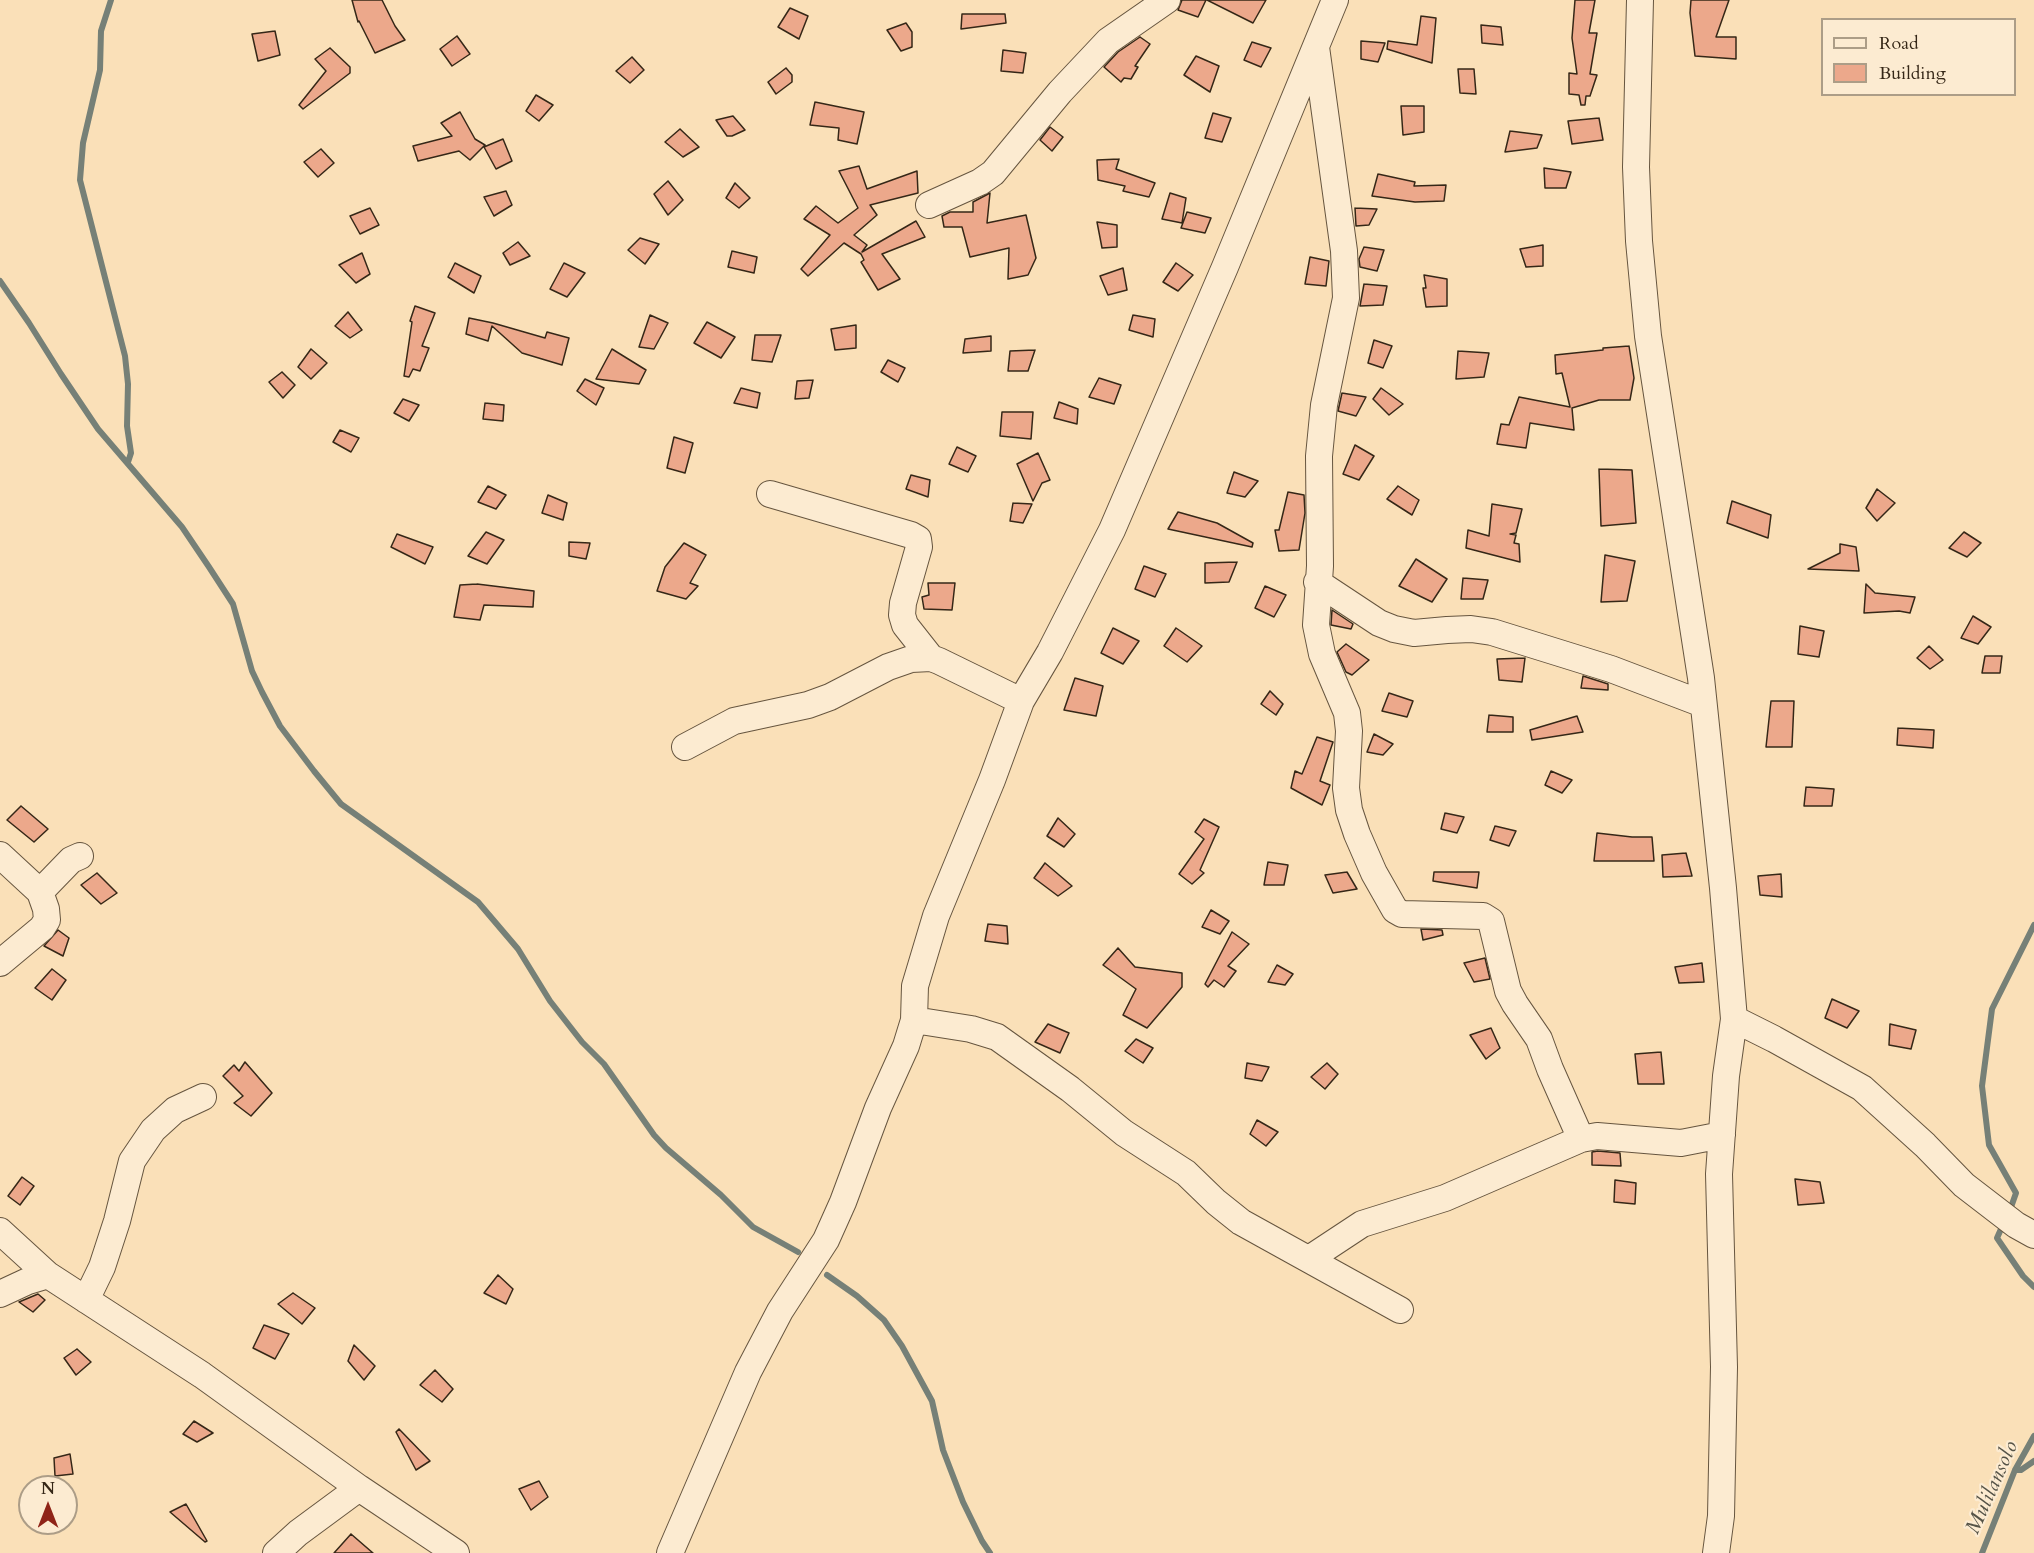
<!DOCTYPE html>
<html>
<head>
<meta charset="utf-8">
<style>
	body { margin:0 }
	#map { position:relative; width:2034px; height:1553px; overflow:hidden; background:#fae0b8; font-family:Cardo,serif }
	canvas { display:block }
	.legend { position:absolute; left:1821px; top:18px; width:195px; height:78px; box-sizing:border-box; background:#fcebd1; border:2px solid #ac9d87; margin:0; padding:8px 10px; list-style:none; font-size:18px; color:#352717 }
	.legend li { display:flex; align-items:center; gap:12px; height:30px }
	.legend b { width:30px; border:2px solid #ac9d87 }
	.north { position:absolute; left:18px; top:1475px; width:60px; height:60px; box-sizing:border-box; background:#fcebd1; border:2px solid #ac9d87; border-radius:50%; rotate:0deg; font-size:16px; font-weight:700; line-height:24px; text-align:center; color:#352717 }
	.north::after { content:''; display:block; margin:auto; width:21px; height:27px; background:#8f2418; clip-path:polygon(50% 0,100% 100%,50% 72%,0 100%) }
</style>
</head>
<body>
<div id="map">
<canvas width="2034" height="1553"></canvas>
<ul class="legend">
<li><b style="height:8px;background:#fcebd1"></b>Road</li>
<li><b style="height:16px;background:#eca88b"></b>Building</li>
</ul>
<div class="north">N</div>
</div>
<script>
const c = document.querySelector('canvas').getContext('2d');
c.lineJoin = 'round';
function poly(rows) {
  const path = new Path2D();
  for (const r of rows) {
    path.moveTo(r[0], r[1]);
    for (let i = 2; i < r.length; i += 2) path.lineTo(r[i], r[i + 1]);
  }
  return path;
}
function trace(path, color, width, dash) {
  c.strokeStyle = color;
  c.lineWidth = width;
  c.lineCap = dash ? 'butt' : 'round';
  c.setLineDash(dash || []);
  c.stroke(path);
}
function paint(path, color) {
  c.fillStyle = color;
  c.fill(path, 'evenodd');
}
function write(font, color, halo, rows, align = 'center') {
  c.font = font + ' Cardo,serif';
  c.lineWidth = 4.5;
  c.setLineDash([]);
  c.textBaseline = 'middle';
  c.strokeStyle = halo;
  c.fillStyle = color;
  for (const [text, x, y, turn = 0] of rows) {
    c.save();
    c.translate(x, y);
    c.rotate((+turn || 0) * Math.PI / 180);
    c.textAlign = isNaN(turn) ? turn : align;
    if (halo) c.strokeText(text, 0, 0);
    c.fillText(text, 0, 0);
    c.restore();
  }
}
trace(poly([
	[111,0,101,31,100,70,83,143,80,180,125,356,128,384,127,426,131,453,128,462],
	[0,281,29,323,61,374,98,429,182,527,209,567,233,604,252,671,262,692,280,726,314,771,341,804,478,902,518,949,550,1001,582,1042,604,1064,654,1135,666,1148,721,1195,753,1227,798,1252],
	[2010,1210,2016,1193,1989,1145,1982,1086,1992,1009,2034,925],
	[2001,1229,1997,1238,2023,1276,2034,1287],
	[827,1275,857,1296,884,1320,902,1346,932,1401,943,1450,963,1502,982,1541,990,1553],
	[2015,1470,2021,1470,2034,1461],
	[1982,1553,2015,1470,2034,1436]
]), '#768077', 6);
const building = poly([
	[352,0,382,0,395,26,405,40,375,53,359,21,358,22,352,0],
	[1182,0,1206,0,1198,17,1178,10,1182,0],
	[1207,0,1266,0,1253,23,1207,0],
	[1575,0,1595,0,1589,33,1597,33,1590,74,1597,75,1590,96,1586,96,1585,105,1581,105,1579,95,1569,94,1569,73,1577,74,1572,38,1575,0],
	[1691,0,1729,0,1716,37,1736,37,1736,59,1695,56,1690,13,1691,0],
	[790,8,808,16,799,39,778,27,790,8],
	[962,14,1005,14,1006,23,961,29,962,14],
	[1421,16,1436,18,1432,63,1387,49,1388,41,1417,45,1421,16],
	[906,23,912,32,912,47,901,51,887,30,906,23],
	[1481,25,1501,27,1503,45,1482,43,1481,25],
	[275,31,280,55,258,61,252,34,275,31],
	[457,36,470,54,452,66,440,49,457,36],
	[1140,37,1150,44,1135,66,1138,67,1131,79,1124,78,1121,82,1104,67,1118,52,1140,37],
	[1361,41,1385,43,1378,62,1361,59,1361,41],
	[1252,42,1271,48,1261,67,1244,60,1252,42],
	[330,48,350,67,350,73,303,109,299,105,326,71,315,59,330,48],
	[1003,50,1026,53,1023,73,1001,71,1003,50],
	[1196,56,1219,66,1210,92,1184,75,1196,56],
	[632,57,644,70,630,83,616,71,632,57],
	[786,68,792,75,792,82,776,94,768,82,786,68],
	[1458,69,1474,69,1476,94,1460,93,1458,69],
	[536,95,553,105,539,121,526,111,536,95],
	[815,102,864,112,857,144,838,140,839,128,810,125,815,102],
	[1401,106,1424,106,1424,132,1403,135,1401,106],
	[460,112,475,139,485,145,470,160,459,151,418,161,413,146,452,136,441,123,460,112],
	[1213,113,1231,118,1222,142,1205,138,1213,113],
	[733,116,745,130,732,136,727,136,716,120,733,116],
	[1599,118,1603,140,1572,144,1568,121,1599,118],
	[1050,127,1063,137,1052,151,1040,140,1050,127],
	[680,129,699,147,683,157,665,142,680,129],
	[1510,131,1542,135,1537,148,1505,152,1510,131],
	[503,139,512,161,496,169,484,147,503,139],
	[321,149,334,163,318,177,304,162,321,149],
	[1119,159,1116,169,1155,183,1149,197,1123,191,1125,186,1098,180,1097,160,1119,159],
	[859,166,867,189,917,171,918,193,870,205,877,215,854,235,867,245,862,252,916,221,925,237,882,254,900,279,878,290,861,262,864,260,861,254,844,243,808,276,801,269,830,235,804,219,816,206,838,223,858,208,839,171,859,166],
	[1544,168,1571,172,1566,188,1545,188,1544,168],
	[1378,174,1415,182,1414,186,1446,185,1444,201,1415,202,1372,196,1378,174],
	[668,181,683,200,668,215,654,194,668,181],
	[735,183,750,198,739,208,726,198,735,183],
	[506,191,512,205,494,216,484,197,506,191],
	[990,193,987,223,1026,215,1036,258,1028,275,1008,279,1009,248,970,257,962,227,944,227,942,216,950,212,973,212,973,202,990,193],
	[1170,193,1186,198,1182,223,1162,219,1170,193],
	[370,208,379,225,360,234,350,216,370,208],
	[1355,208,1377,209,1369,225,1356,226,1355,208],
	[1187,212,1211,218,1205,233,1181,228,1187,212],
	[1097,222,1117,225,1117,247,1102,248,1097,222],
	[640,238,659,244,645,264,628,250,640,238],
	[518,242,530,256,510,265,503,253,518,242],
	[1543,245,1543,266,1526,267,1520,249,1543,245],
	[1364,247,1384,250,1377,271,1360,267,1359,259,1364,247],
	[732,251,757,257,754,273,728,267,732,251],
	[362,253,370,274,356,283,339,265,362,253],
	[1310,257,1329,261,1326,286,1305,284,1310,257],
	[455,263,481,276,474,293,448,277,455,263],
	[564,263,585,273,567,297,550,289,564,263],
	[1176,263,1193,275,1178,291,1163,282,1176,263],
	[1123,268,1127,290,1108,295,1100,276,1123,268],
	[1424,275,1447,279,1447,306,1426,307,1423,288,1426,288,1424,275],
	[1364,284,1387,286,1383,305,1360,306,1364,284],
	[415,306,435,313,422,346,429,348,420,371,413,369,409,377,404,376,412,322,410,321,415,306],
	[348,312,362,330,350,338,335,326,348,312],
	[650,315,668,323,654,349,639,347,650,315],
	[1133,315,1155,319,1153,337,1129,330,1133,315],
	[469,318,493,323,545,338,547,332,569,338,562,365,522,353,492,326,488,341,466,334,469,318],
	[707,322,735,337,721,358,694,343,707,322],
	[856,325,856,348,835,350,831,329,856,325],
	[755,335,781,335,772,362,752,360,755,335],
	[991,336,991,351,963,353,965,339,991,336],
	[1374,340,1392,346,1383,368,1368,363,1374,340],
	[1629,346,1634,378,1630,400,1599,400,1572,408,1574,430,1530,423,1526,448,1497,444,1501,424,1509,425,1519,397,1570,407,1562,373,1556,374,1555,355,1603,350,1603,348,1629,346],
	[311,349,327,363,311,379,298,367,311,349],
	[612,349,646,370,639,384,596,379,612,349],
	[1035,350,1028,371,1008,371,1010,351,1035,350],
	[1458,351,1489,353,1484,377,1456,379,1458,351],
	[888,360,905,368,898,382,881,372,888,360],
	[282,372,295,385,283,398,269,382,282,372],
	[1099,378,1121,385,1114,404,1089,397,1099,378],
	[585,379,604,388,596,405,577,391,585,379],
	[813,380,809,398,795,399,797,381,813,380],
	[741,388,760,393,757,408,734,403,741,388],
	[1381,388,1403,404,1389,415,1373,399,1381,388],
	[1342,393,1366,397,1356,416,1338,411,1342,393],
	[403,399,419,405,409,421,394,413,403,399],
	[1059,402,1078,409,1077,424,1054,418,1059,402],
	[485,403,504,405,503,421,483,419,485,403],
	[1002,412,1033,412,1031,439,1000,436,1002,412],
	[340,430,359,438,351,452,333,442,340,430],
	[674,437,693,443,685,473,667,468,674,437],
	[1355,445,1374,456,1359,480,1343,474,1355,445],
	[957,447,976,456,968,472,949,464,957,447],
	[1038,453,1050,480,1042,483,1033,501,1017,464,1038,453],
	[1599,469,1632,470,1636,523,1601,526,1599,469],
	[1234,472,1258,481,1245,497,1227,493,1234,472],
	[911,475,930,480,928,497,906,489,911,475],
	[488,486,506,495,496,509,478,502,488,486],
	[1398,486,1419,500,1412,515,1387,499,1398,486],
	[1877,489,1895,503,1877,521,1866,508,1877,489],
	[1288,492,1304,495,1305,513,1299,550,1279,551,1275,530,1279,530,1288,492],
	[548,495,567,503,563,520,542,513,548,495],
	[1732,501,1771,515,1768,538,1727,523,1732,501],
	[1013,503,1032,504,1023,523,1010,521,1013,503],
	[1492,504,1522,509,1516,533,1510,534,1516,535,1514,543,1519,544,1520,562,1466,548,1468,530,1489,536,1492,504],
	[1178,512,1217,523,1253,543,1252,547,1168,529,1178,512],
	[486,532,504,540,487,564,468,556,486,532],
	[1964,532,1981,543,1967,557,1949,548,1964,532],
	[397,534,433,547,425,564,391,547,397,534],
	[569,542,590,543,586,559,569,556,569,542],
	[684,543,706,555,690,583,698,586,686,599,657,591,665,567,684,543],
	[1840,544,1856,547,1859,571,1808,569,1840,553,1840,544],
	[1605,555,1635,561,1627,601,1601,602,1605,555],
	[1416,559,1447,579,1432,602,1399,586,1416,559],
	[1237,562,1229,582,1205,583,1205,563,1237,562],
	[1144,566,1166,574,1155,597,1135,589,1144,566],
	[1463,578,1488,580,1483,599,1461,599,1463,578],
	[928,583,955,583,952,610,924,609,922,597,929,595,928,583],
	[477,584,534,591,533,607,484,605,480,620,454,617,460,585,477,584],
	[1866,584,1875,593,1915,597,1910,613,1899,611,1864,613,1866,584],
	[1265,586,1286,595,1274,617,1255,608,1265,586],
	[1332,610,1353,624,1351,629,1331,625,1332,610],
	[1973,616,1991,627,1978,644,1961,638,1973,616],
	[1800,626,1824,631,1819,657,1798,654,1800,626],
	[1113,628,1139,641,1123,664,1101,653,1113,628],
	[1176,628,1202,646,1187,662,1164,646,1176,628],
	[1346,644,1369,660,1352,675,1346,672,1337,652,1346,644],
	[1929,646,1943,660,1930,669,1917,658,1929,646],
	[1985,656,2002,656,2000,673,1982,673,1985,656],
	[1525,658,1522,682,1499,680,1497,659,1525,658],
	[1583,676,1608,684,1608,690,1581,688,1583,676],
	[1075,678,1103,686,1096,716,1064,710,1075,678],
	[1270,691,1283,704,1276,715,1261,704,1270,691],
	[1389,693,1413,701,1407,717,1382,711,1389,693],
	[1771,701,1794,701,1792,747,1766,747,1771,701],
	[1489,715,1513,717,1513,732,1487,732,1489,715],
	[1577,716,1583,732,1532,740,1530,730,1577,716],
	[1898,728,1934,730,1933,748,1897,745,1898,728],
	[1374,734,1393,744,1383,755,1367,752,1374,734],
	[1317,737,1333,742,1320,781,1330,785,1322,805,1291,788,1295,771,1302,774,1317,737],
	[1551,771,1572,780,1562,793,1545,785,1551,771],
	[1806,787,1834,789,1832,806,1804,806,1806,787],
	[21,806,48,829,34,842,7,820,21,806],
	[1445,813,1464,817,1457,833,1441,829,1445,813],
	[1058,818,1075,834,1064,847,1047,836,1058,818],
	[1204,819,1219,827,1200,870,1204,873,1192,884,1179,874,1204,839,1195,832,1204,819],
	[1495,826,1516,831,1509,846,1490,840,1495,826],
	[1597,833,1632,837,1652,837,1654,861,1594,861,1597,833],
	[1686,853,1692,876,1663,877,1662,855,1686,853],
	[1268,862,1288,865,1284,885,1264,885,1268,862],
	[1045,863,1072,886,1058,896,1034,878,1045,863],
	[1347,872,1357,889,1333,893,1325,875,1347,872],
	[1434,872,1479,872,1477,888,1433,881,1434,872],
	[97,873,117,893,101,904,81,885,97,873],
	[1781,874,1782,897,1760,895,1758,876,1781,874],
	[1211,910,1229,921,1220,934,1202,927,1211,910],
	[988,924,1007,926,1008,944,985,941,988,924],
	[1421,929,1442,930,1443,935,1423,940,1421,929],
	[58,930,69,938,63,956,44,946,58,930],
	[1232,932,1249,944,1228,966,1236,971,1224,987,1214,980,1208,987,1205,984,1232,932],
	[1118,948,1135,967,1182,973,1182,987,1147,1028,1123,1015,1136,989,1103,965,1118,948],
	[1485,958,1490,979,1474,982,1464,963,1485,958],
	[1702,963,1704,982,1679,983,1675,967,1702,963],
	[1277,965,1293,974,1285,985,1268,982,1277,965],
	[52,969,66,980,52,1000,35,988,52,969],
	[1832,999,1859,1011,1847,1028,1825,1018,1832,999],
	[1048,1024,1069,1033,1060,1053,1035,1042,1048,1024],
	[1890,1024,1916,1030,1911,1049,1889,1045,1890,1024],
	[1491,1028,1500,1048,1486,1059,1470,1035,1491,1028],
	[1136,1039,1153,1048,1143,1063,1125,1051,1136,1039],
	[1661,1052,1664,1084,1638,1084,1635,1054,1661,1052],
	[245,1062,272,1093,251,1116,234,1103,243,1096,223,1076,234,1065,239,1071,245,1062],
	[1247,1063,1269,1067,1262,1081,1245,1078,1247,1063],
	[1327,1063,1338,1074,1325,1089,1311,1077,1327,1063],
	[1257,1120,1278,1132,1266,1146,1250,1134,1257,1120],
	[1598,1151,1620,1153,1621,1166,1592,1165,1592,1152,1598,1151],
	[22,1177,34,1186,20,1205,8,1196,22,1177],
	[1795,1179,1820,1182,1824,1203,1798,1205,1795,1179],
	[1615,1180,1636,1183,1635,1204,1614,1202,1615,1180],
	[498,1275,513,1289,506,1304,484,1293,498,1275],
	[293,1293,315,1308,302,1324,278,1304,293,1293],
	[38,1294,45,1300,33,1312,19,1302,38,1294],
	[264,1325,289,1334,275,1359,253,1348,264,1325],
	[354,1345,375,1366,364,1380,348,1361,354,1345],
	[77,1349,91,1362,76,1375,64,1358,77,1349],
	[435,1370,453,1389,442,1402,420,1385,435,1370],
	[194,1421,213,1433,197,1442,183,1434,194,1421],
	[399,1429,430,1461,416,1470,396,1432,399,1429],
	[70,1454,73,1474,55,1476,54,1458,70,1454],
	[539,1481,548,1497,531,1510,519,1489,539,1481],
	[186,1504,207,1541,205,1542,170,1512,186,1504],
	[351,1534,373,1553,334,1553,351,1534]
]);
paint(building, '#eca88b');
trace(building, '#352717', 1.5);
const minor = poly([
	[1640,0,1636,167,1639,241,1648,336,1701,678,1723,888,1734,1019,1726,1076,1719,1174,1724,1367,1721,1516,1716,1553],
	[1316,47,1344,251,1346,298,1324,405,1319,456,1320,566,1316,625,1322,654,1347,713,1349,731,1346,788,1349,810,1357,834,1374,873,1395,910,1402,914,1483,916,1491,921,1508,991,1515,1004,1539,1039,1550,1069,1581,1139],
	[929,205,980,182,993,173,1060,92,1108,41,1167,0],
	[770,494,911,535,918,539,919,547,903,603,902,615,905,625,931,658],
	[1317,582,1379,623,1394,629,1414,633,1447,630,1471,629,1492,632,1611,669,1703,704],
	[685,747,734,721,808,705,830,697,888,667,911,659,931,658,939,661,1021,701],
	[0,855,40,892,46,909,47,920,42,928,0,963],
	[40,892,71,860,80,856],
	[1734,1019,1774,1039,1862,1088,1925,1145,1964,1185,2016,1225,2034,1235],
	[914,1020,971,1029,997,1037,1070,1089,1124,1133,1186,1173,1216,1202,1241,1222,1400,1310],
	[0,1231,48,1275,202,1375,359,1488,456,1553],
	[1309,1259,1362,1224,1445,1198,1581,1139,1597,1136,1681,1143,1722,1135],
	[0,1294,28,1281,48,1275],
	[86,1300,102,1267,117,1221,132,1161,153,1130,175,1110,203,1097],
	[276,1553,298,1533,359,1488],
	[670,1553,748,1372,780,1311,826,1240,843,1202,878,1108,906,1046,914,1020,915,986,936,916,992,780,1021,701,1050,652,1112,530,1225,267,1335,0]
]);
trace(minor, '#66553f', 28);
trace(minor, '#fcebd1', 26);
write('italic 21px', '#555347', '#fcebd1', [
	["Mulilansolo",1993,1488,-66]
]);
</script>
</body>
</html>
